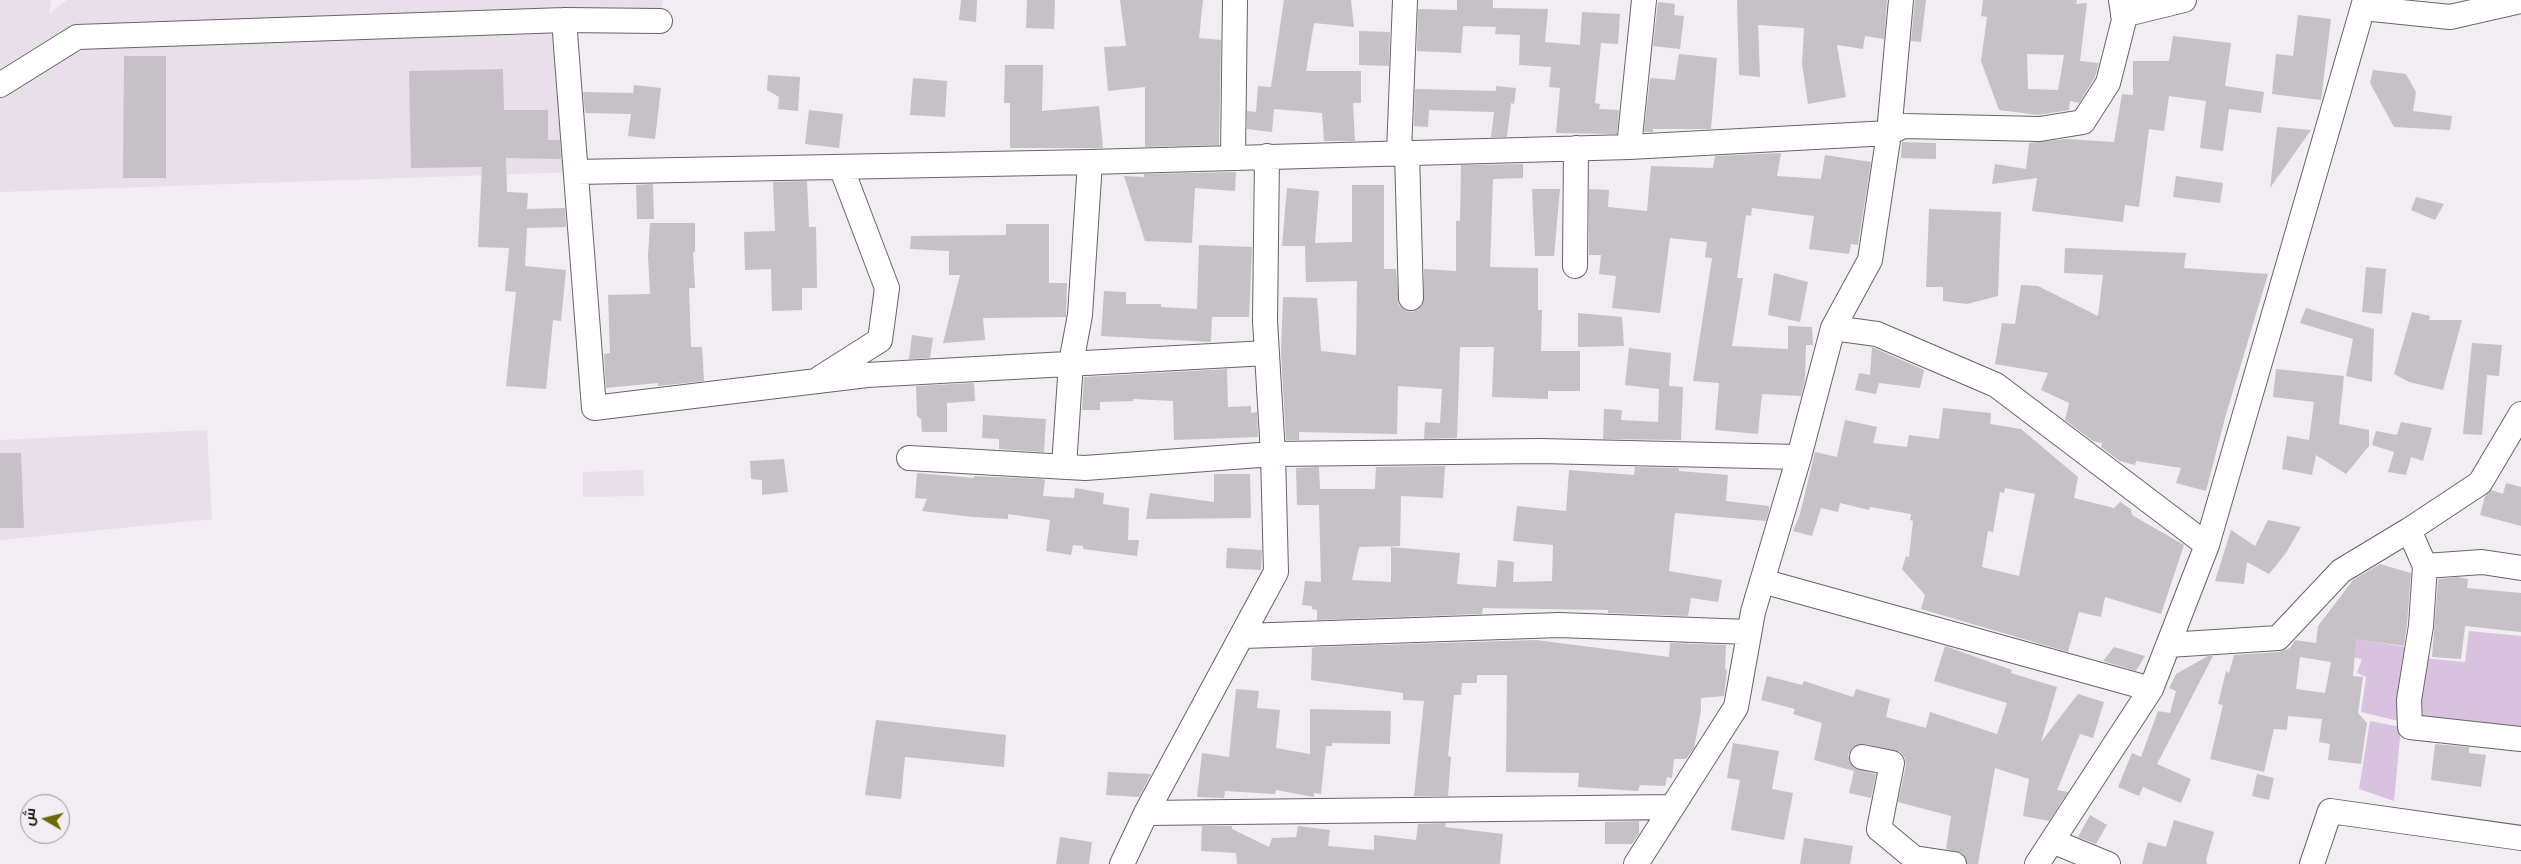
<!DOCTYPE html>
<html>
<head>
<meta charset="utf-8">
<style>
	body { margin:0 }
	#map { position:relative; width:2521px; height:864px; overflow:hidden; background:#f1edf2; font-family:Overpass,Cairo,sans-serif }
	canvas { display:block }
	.north { position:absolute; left:20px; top:794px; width:50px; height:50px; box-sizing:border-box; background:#f1edf2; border:1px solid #979598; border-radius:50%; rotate:278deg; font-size:14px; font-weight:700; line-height:20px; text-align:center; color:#111011 }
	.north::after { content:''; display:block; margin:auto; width:18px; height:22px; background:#6b6a06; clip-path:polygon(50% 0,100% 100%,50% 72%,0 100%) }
</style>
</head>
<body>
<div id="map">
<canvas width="2521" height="864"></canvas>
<div class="north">ش</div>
</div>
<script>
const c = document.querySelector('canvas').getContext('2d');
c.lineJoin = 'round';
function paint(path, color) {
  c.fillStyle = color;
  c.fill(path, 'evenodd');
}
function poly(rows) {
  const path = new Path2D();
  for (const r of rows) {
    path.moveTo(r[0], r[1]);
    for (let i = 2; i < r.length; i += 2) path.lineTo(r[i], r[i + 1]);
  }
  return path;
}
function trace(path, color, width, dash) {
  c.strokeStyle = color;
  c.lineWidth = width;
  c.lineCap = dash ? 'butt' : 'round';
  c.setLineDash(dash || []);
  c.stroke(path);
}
paint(poly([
	[0,0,51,0,49,14,67,0,663,0,660,21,564,20,576,172,0,192],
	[207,430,212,519,0,540,0,440],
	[643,470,644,496,583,497,583,472]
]), '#e8dfea');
paint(poly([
	[2469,631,2521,636,2521,730,2416,720,2422,658,2465,662],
	[2352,638,2411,648,2403,722,2361,712,2366,677,2357,673,2362,659,2351,657],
	[2370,721,2401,727,2394,801,2359,789]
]), '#d9c2df');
paint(poly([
	[961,0,977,0,976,22,959,20],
	[1027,0,1055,0,1054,29,1026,28],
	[1120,0,1203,0,1199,38,1221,40,1219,145,1145,147,1145,87,1108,91,1104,47,1126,46],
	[1284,0,1351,0,1354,27,1314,23,1306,71,1361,71,1361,103,1353,103,1355,141,1324,141,1322,113,1274,109,1272,132,1247,129,1247,111,1256,112,1258,86,1271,87],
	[1457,0,1493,0,1493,8,1548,9,1545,42,1580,45,1582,12,1620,14,1618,44,1601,43,1595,103,1600,104,1599,109,1619,110,1617,134,1556,133,1560,88,1549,87,1551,67,1519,65,1520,35,1495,34,1496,27,1463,26,1461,53,1417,51,1418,9,1457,10],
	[1737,0,1887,0,1884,39,1865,36,1863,49,1837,45,1846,97,1808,104,1802,64,1804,28,1758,25,1760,77,1739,75],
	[1915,0,1926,0,1921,42,1911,41],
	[1983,0,2077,0,2076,4,2087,3,2080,61,2099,63,2095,77,2079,103,2070,101,2069,110,2039,115,1999,110,1981,61,1987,17,1981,16],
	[2027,54,2064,55,2058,90,2028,89],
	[1658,2,1675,4,1674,15,1684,16,1680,49,1653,46],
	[2298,15,2331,19,2321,100,2272,94,2276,54,2293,56],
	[1359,31,1390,32,1389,66,1359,65],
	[2173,36,2231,43,2225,86,2264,92,2261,113,2229,109,2223,151,2200,148,2206,101,2169,96,2164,131,2149,129,2139,207,2125,205,2123,222,2032,211,2037,178,1992,184,1995,164,2026,169,2029,143,2066,139,2114,142,2122,94,2133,95,2133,61,2169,61],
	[1679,54,1717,58,1711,129,1653,129,1653,132,1644,132,1650,78,1675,80],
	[124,56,166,56,166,178,123,178],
	[1005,65,1043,65,1042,111,1099,106,1103,148,1010,148,1010,103,1004,103],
	[503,69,504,110,548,110,548,140,560,140,561,159,506,158,507,192,528,193,527,209,565,208,566,227,527,228,525,266,566,270,561,321,553,320,546,389,506,386,516,292,505,291,509,248,478,247,482,167,411,168,409,71],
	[2373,70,2406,74,2416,92,2413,111,2452,116,2450,130,2394,127,2370,83],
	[768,75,800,77,798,111,778,109,779,97,767,90],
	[913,78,947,81,945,117,910,115],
	[634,85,661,88,655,139,628,136,631,114,585,113,583,92,633,93],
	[1496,86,1516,88,1514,104,1511,103,1507,137,1491,137,1494,112,1429,110,1428,127,1414,126,1415,89,1496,91],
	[809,110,843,114,839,148,805,144],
	[2277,127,2311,130,2270,188],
	[1902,142,1936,143,1936,159,1901,158],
	[1781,153,1777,176,1821,179,1825,155,1871,162,1858,245,1851,244,1849,254,1809,249,1814,216,1752,208,1751,216,1746,215,1737,278,1743,278,1732,346,1788,349,1788,326,1812,327,1813,345,1806,345,1805,380,1801,396,1762,394,1758,434,1715,430,1719,383,1693,381,1712,258,1705,257,1707,242,1670,238,1660,313,1612,308,1616,276,1599,274,1601,255,1589,255,1589,189,1609,190,1608,207,1647,211,1651,166,1713,168,1715,156],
	[1523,164,1523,178,1493,179,1490,267,1538,268,1538,310,1542,310,1541,351,1580,351,1580,391,1548,391,1548,399,1492,397,1494,347,1460,347,1457,438,1424,439,1425,422,1440,423,1442,389,1398,386,1397,434,1299,432,1299,440,1286,440,1281,352,1283,297,1317,298,1321,351,1356,355,1357,281,1306,282,1305,246,1282,246,1287,188,1319,191,1315,243,1352,242,1352,185,1384,185,1384,269,1396,269,1399,305,1405,310,1412,312,1419,309,1423,304,1424,269,1456,271,1456,221,1460,221,1461,165],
	[1236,172,1235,191,1195,188,1192,243,1145,241,1124,176,1144,177,1144,174],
	[2176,176,2223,183,2220,203,2173,197],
	[807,181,809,227,816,227,817,288,802,288,802,310,772,311,771,269,745,270,744,232,775,231,773,182],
	[653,184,654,219,637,219,636,185],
	[1532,189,1560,189,1554,256,1535,256],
	[2416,197,2444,204,2435,220,2411,210],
	[1929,209,2001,212,1998,296,1967,304,1943,301,1943,287,1926,287],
	[650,223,695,223,695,252,693,252,695,288,689,288,691,347,702,347,704,381,658,386,658,383,606,388,604,354,610,353,608,295,650,294,648,256],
	[1006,224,1049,224,1049,283,1067,283,1066,317,983,318,985,340,943,343,960,275,949,275,949,251,910,249,911,236,1006,235],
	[1199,245,1252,247,1249,317,1212,317,1211,342,1101,336,1104,291,1126,292,1126,304,1161,304,1161,307,1197,309],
	[2065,248,2186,253,2184,268,2268,274,2225,418,2206,491,2176,483,2181,468,2136,461,2135,465,2120,461,2101,447,2102,443,2093,441,2065,420,2069,403,2041,390,2048,373,1995,364,2002,323,2015,324,2021,285,2038,286,2098,316,2103,275,2064,273],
	[2366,267,2386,269,2382,314,2362,312],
	[1774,273,1808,282,1800,322,1768,315],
	[2306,308,2374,329,2372,382,2346,376,2353,339,2300,323],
	[2412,312,2430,316,2429,320,2462,320,2443,390,2409,382,2394,374],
	[1578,313,1622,317,1624,346,1578,347],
	[912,335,933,338,930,358,909,359],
	[2472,343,2502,345,2499,376,2487,375,2482,435,2463,434],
	[1872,347,1924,370,1920,388,1879,383,1876,394,1855,390,1859,373,1870,375],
	[1629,348,1671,353,1669,386,1683,387,1681,440,1603,439,1604,409,1622,410,1621,420,1658,422,1659,389,1625,385],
	[1227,369,1228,407,1251,406,1251,413,1257,412,1258,437,1174,440,1173,401,1133,399,1133,401,1100,402,1100,410,1082,410,1084,377],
	[2276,369,2344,376,2339,424,2369,430,2369,446,2346,474,2316,455,2312,475,2282,469,2287,436,2309,440,2314,402,2273,397],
	[974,383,975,401,947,403,947,432,922,432,921,419,917,416,916,386],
	[1943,408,1991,413,1990,424,2021,429,2078,477,2074,498,2114,508,2120,502,2131,509,2132,515,2184,545,2161,614,2105,597,2101,617,2079,612,2068,652,1921,609,1925,595,1902,569,1906,556,1909,557,1913,521,1910,520,1911,514,1870,507,1869,510,1840,503,1838,512,1821,508,1812,536,1793,531,1800,514,1815,452,1837,457,1845,420,1877,427,1873,443,1907,447,1909,435,1939,439],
	[2005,488,2035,494,2019,576,1982,567,1988,531,1993,532,2000,492,2004,493],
	[983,415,1046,419,1044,452,999,449,999,439,982,438],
	[2401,422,2432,428,2423,461,2411,457,2406,475,2388,472,2394,452,2372,445,2376,431,2397,435],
	[0,453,21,453,24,528,0,528],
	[784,459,788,492,762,495,762,480,751,479,750,461],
	[1445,466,1443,498,1401,496,1400,546,1359,547,1352,580,1391,582,1391,547,1460,553,1457,584,1496,587,1498,560,1514,562,1513,582,1552,581,1553,545,1513,541,1517,506,1566,511,1569,470,1634,475,1635,467,1679,468,1679,471,1728,475,1726,501,1769,506,1769,510,1766,521,1675,513,1669,571,1722,580,1718,602,1691,598,1688,616,1608,613,1608,610,1483,608,1482,614,1317,620,1317,610,1312,609,1312,606,1302,605,1305,581,1321,582,1319,505,1297,505,1296,468,1319,467,1320,489,1375,489,1376,467],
	[917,473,974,478,974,476,1041,479,1045,480,1043,496,1074,498,1075,488,1104,493,1103,504,1129,508,1128,540,1139,540,1137,556,1083,549,1083,546,1073,545,1071,555,1046,551,1050,520,1008,514,1008,519,973,517,922,511,927,499,915,498],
	[1214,474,1250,474,1251,518,1146,519,1150,493,1214,502],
	[2506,483,2521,487,2521,526,2480,515,2485,496,2491,490,2503,494],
	[2268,520,2301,527,2286,553,2269,574,2247,562,2244,584,2215,581,2231,530,2255,546],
	[1227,548,1262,550,1261,570,1226,568],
	[2380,564,2411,573,2407,624,2404,646,2356,639,2353,676,2363,677,2358,713,2367,723,2361,764,2328,760,2330,744,2319,742,2322,719,2288,716,2287,730,2274,729,2264,772,2210,759,2223,705,2218,704,2226,671,2229,673,2234,655,2279,652,2290,648,2295,640,2316,643,2318,626,2353,580],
	[2300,657,2331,662,2325,693,2296,689],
	[2458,577,2468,579,2467,588,2521,593,2521,632,2465,626,2461,659,2432,657,2438,581,2439,579],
	[1536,640,1669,657,1670,643,1726,645,1725,669,1727,670,1724,696,1701,698,1701,711,1694,748,1686,759,1674,759,1672,778,1667,777,1665,786,1640,785,1638,791,1578,787,1579,773,1506,772,1507,675,1477,675,1477,683,1462,683,1461,695,1454,695,1448,756,1451,757,1448,796,1414,796,1424,701,1403,700,1403,693,1311,680,1312,648,1316,647],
	[1945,646,2012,670,2011,673,2057,687,2041,742,2078,694,2104,702,2093,738,2080,734,2057,790,2068,792,2049,821,2023,816,2029,779,1995,768,1978,864,1967,864,1962,853,1946,849,1951,816,1898,802,1906,765,1905,758,1901,752,1865,744,1852,748,1848,755,1853,767,1876,774,1871,798,1849,793,1854,771,1814,760,1822,723,1793,714,1795,709,1761,700,1767,676,1802,685,1804,681,1853,697,1856,689,1890,699,1886,717,1926,728,1930,712,1997,734,2007,703,1934,681],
	[2114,647,2145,656,2136,671,2103,661],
	[2208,656,2213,656,2157,764,2191,779,2181,803,2143,787,2139,796,2118,787,2132,753,2141,757,2158,711,2170,713,2176,691,2169,688,2176,674],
	[1236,689,1259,691,1257,708,1280,710,1276,748,1310,754,1310,709,1391,711,1390,744,1332,743,1332,746,1326,746,1321,794,1314,793,1314,797,1276,790,1275,794,1225,791,1224,798,1197,797,1202,753,1229,757],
	[876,720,1006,735,1004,767,905,757,901,799,865,795],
	[1733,743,1779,751,1772,789,1793,793,1784,840,1731,830,1740,780,1727,778],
	[2435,744,2469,747,2469,753,2486,755,2481,787,2431,780],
	[1108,772,1151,774,1139,797,1106,795],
	[2257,774,2274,778,2269,800,2252,796],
	[2090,815,2107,825,2096,844,2078,837],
	[2174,820,2214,832,2206,860,2207,864,2142,864,2148,842,2166,847],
	[1639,821,1639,834,1632,844,1605,844,1605,822],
	[1446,823,1445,827,1503,834,1500,864,1237,864,1236,853,1201,851,1202,826,1232,826,1232,829,1269,847,1272,838,1296,837,1298,826,1330,830,1328,846,1374,850,1374,835,1416,840,1418,824],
	[1060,837,1092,842,1089,864,1056,864],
	[1804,838,1853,846,1850,864,1800,864]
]), '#c5c1c6');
const minor = poly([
	[2363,8,2450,17,2521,1],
	[2123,15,2184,0],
	[564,20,594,408,867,375,1267,353],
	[0,85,77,37,564,20,660,21],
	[1629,147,1644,0],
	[1399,153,1405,0],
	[1407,153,1411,298],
	[1233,157,1235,0],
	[576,172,1090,162,1629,147,1889,133,1903,126,2040,129,2083,122,2108,83,2124,20,2121,0],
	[1575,266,1576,148],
	[1833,328,1870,260,1889,133,1901,0],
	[820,378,880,340,887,288,841,167],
	[909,458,1085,468,1273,454,1540,451,1799,457],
	[1064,466,1071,363,1080,315,1090,162],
	[2409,530,2425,566,2421,626,2409,700,2410,727,2521,739],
	[2425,566,2482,562,2521,568],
	[1762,581,2151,689],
	[1244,636,1559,625,1749,632],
	[2168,645,2278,638,2341,571,2409,530,2480,483,2521,414],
	[1862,757,1892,763,1879,829,1914,858,1954,864],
	[1146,813,1672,807],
	[2052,841,2108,864],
	[1122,864,1146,813,1276,572,1273,454,1265,321,1267,156],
	[1636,864,1736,707,1753,612,1799,457,1833,328,1877,334,1996,385,2207,545],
	[2037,864,2151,689,2207,545,2365,0],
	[2312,864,2330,811,2521,838]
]);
trace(minor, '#686469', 26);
trace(minor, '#fff', 24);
</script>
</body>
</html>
